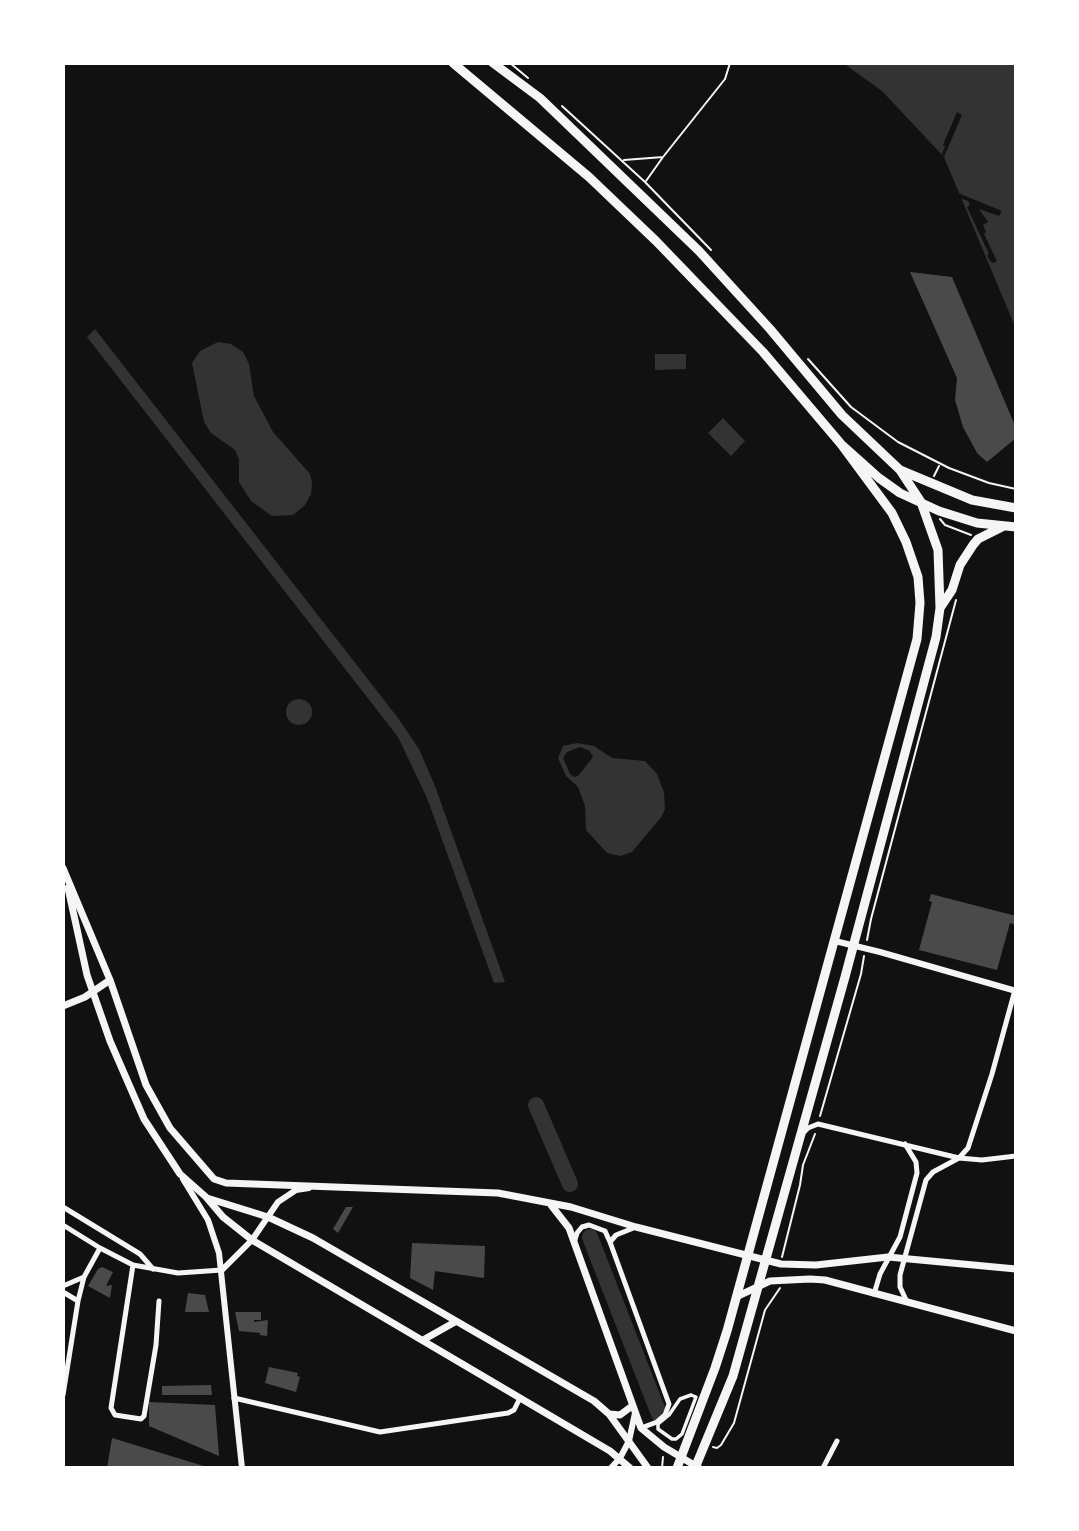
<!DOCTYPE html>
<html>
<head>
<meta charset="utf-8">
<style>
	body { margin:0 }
	#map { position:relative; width:1079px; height:1531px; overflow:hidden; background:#111; font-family:"Public Sans",sans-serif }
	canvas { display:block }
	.frame { position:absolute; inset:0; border:65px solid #fff; pointer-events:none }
</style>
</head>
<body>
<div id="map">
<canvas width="1079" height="1531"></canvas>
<div class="frame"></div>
</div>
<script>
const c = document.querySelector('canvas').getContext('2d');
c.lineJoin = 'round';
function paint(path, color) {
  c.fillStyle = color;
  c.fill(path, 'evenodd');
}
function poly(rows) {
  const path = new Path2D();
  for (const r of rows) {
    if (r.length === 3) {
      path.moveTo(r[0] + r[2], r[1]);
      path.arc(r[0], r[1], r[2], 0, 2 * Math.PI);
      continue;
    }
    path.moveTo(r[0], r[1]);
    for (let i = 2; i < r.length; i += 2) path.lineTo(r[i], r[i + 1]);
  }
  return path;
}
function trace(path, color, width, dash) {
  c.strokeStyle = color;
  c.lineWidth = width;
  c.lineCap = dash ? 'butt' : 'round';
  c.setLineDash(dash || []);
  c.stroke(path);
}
paint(poly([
	[843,63,1016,63,1016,329,944,157,882,91],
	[95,329,398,718,419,749,435,786,505,982,494,983,427,798,398,737,87,337],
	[218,342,231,344,243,352,249,364,254,396,273,432,310,474,312,482,311,494,305,505,293,515,272,516,251,501,239,482,239,459,235,450,211,433,204,422,192,363,200,351],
	[655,354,686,354,686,369,655,370],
	[723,418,745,441,731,456,708,433],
	[299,712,13],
	[577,743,594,746,612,758,645,761,657,774,664,792,665,809,662,816,632,852,620,856,607,853,586,830,585,806,578,787,566,776,558,758,563,746],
	[580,747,590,751,593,757,578,776,574,777,570,774,563,758,567,752]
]), '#333');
paint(poly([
	[957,112,962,115,944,157,942,154,945,146,943,145],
	[958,193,1002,211,999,216,979,209,988,222,983,225,986,232,984,234,997,261,993,263,990,261,987,255,989,254,967,207,970,205,968,201,960,198]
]), '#111');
trace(poly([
	[536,1105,570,1184],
	[590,1237,659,1414]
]), '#333', 16);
paint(poly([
	[910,272,952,277,1016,428,1016,438,987,462,977,453,963,427,955,400,957,378],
	[931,894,1016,916,1016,925,1010,923,997,970,919,950,932,902,929,901],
	[346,1207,353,1207,338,1233,333,1229],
	[412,1243,485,1246,484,1278,435,1271,433,1290,410,1278],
	[102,1267,113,1272,106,1286,112,1285,110,1298,88,1286,98,1269],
	[188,1293,205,1295,209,1312,185,1312],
	[235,1312,261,1312,261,1320,254,1320,254,1322,268,1320,267,1336,260,1335,260,1333,239,1331],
	[269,1367,298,1373,297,1376,300,1377,296,1392,265,1383],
	[211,1385,212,1395,162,1395,162,1386],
	[149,1402,215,1405,219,1456,149,1426],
	[112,1438,207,1467,207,1468,107,1468]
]), '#4a4a4a');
trace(poly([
	[510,63,528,78],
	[562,106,645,182,711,250],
	[624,160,663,157,725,79,730,63],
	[646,181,663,157],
	[808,359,851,407,898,442,949,468,989,483,1016,489],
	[934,476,939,466],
	[940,519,945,525,971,535],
	[867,940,871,919,956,600],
	[820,1116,861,974,864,956],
	[782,1257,800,1185,803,1165,815,1134],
	[713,1447,717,1448,721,1445,734,1423,765,1310,780,1288],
	[662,1468,663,1457]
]), '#f5f5f5', 2);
trace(poly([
	[691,1395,696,1397,682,1434,676,1439,672,1439,658,1429,658,1424,669,1415,680,1399,691,1395]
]), '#f5f5f5', 3.5);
trace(poly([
	[804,1132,808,1128,818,1124,959,1158,982,1160,1016,1156],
	[63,1207,140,1254,153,1269],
	[63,1225,100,1248,133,1265,178,1273,222,1270],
	[610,1242,616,1235,636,1227],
	[574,1243,577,1233,582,1227,589,1225,605,1231,610,1242,669,1404,665,1415,657,1422,641,1428],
	[133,1265,111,1408,115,1415,141,1419,144,1416,156,1345,159,1301],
	[63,1286,84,1277],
	[63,1292,78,1301],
	[874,1294,880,1274,900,1237,917,1173,916,1162,905,1144],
	[907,1302,900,1287,900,1275,926,1180,933,1172,959,1158,968,1148,992,1074,1015,990],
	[63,1395,78,1301,84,1277,100,1248],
	[234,1398,380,1432,508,1413,514,1410,519,1400],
	[823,1468,837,1441]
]), '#f5f5f5', 5);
trace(poly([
	[835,941,880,952,1016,991],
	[183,1179,208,1220,219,1253,242,1468],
	[222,1270,252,1240,278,1202,296,1190,309,1188],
	[611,1468,620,1458,629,1441,635,1413]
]), '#f5f5f5', 6);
trace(poly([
	[63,868,110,980,146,1085,170,1128,214,1179,226,1183,498,1193,571,1207,636,1227,781,1264,816,1265,888,1257,1016,1269],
	[68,888,87,975,110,1041,144,1119,180,1174,206,1197,223,1217,252,1240,610,1451,630,1468],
	[63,1006,85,997,110,980],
	[207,1198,268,1217,313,1238,594,1401,609,1414,648,1468],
	[551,1205,569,1228,641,1428,664,1447,699,1468],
	[736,1297,770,1281,810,1279,825,1280,1016,1331],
	[423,1340,455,1322],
	[610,1414,620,1415,632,1406]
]), '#f5f5f5', 7);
trace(poly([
	[453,63,589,177,656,241,763,352,841,444,879,478,900,493,939,511,977,523,1016,527],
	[493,63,540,98,699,251,770,329,842,415,900,470,972,500,1016,508],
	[940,608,952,590,960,565,973,545,978,539,1002,527],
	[677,1468,715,1368,727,1331,917,639,920,603,918,577,906,542,892,513,841,444],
	[695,1468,733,1376,845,977,936,637,940,608,938,550,921,502,900,470]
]), '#f5f5f5', 9);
</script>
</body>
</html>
